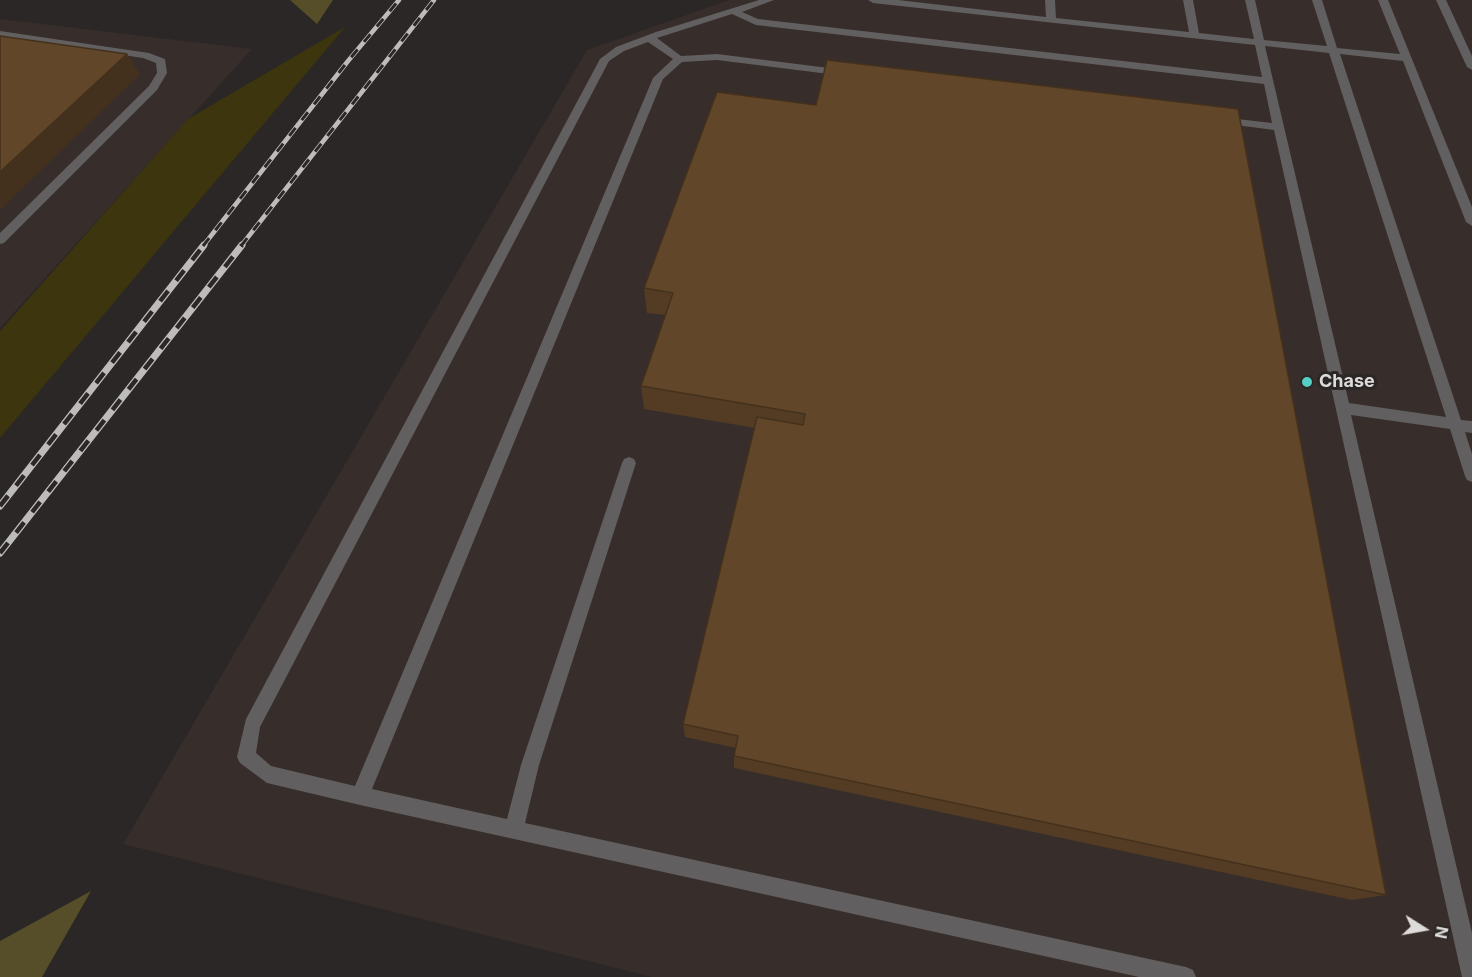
<!DOCTYPE html>
<html>
<head>
<meta charset="utf-8">
<style>
	body { margin:0 }
	#map { position:relative; width:1472px; height:977px; overflow:hidden; background:#2a2726; font-family:Inter,sans-serif }
	canvas { display:block }
	.north { position:absolute; left:1394px; top:899px; width:60px; height:60px; -webkit-text-stroke:4px #2a2726; paint-order:stroke; rotate:101deg; font-size:16px; font-weight:700; line-height:24px; text-align:center; color:#dedcdb }
	.north::after { content:''; display:block; margin:auto; width:21px; height:27px; background:#dedcdb; clip-path:polygon(50% 0,100% 100%,50% 72%,0 100%) }
</style>
</head>
<body>
<div id="map">
<canvas width="1472" height="977"></canvas>
<div class="north">N</div>
</div>
<script>
const c = document.querySelector('canvas').getContext('2d');
c.lineJoin = 'round';
function paint(path, color) {
  c.fillStyle = color;
  c.fill(path, 'evenodd');
}
function poly(rows) {
  const path = new Path2D();
  for (const r of rows) {
    path.moveTo(r[0], r[1]);
    for (let i = 2; i < r.length; i += 2) path.lineTo(r[i], r[i + 1]);
  }
  return path;
}
function trace(path, color, width, dash) {
  c.strokeStyle = color;
  c.lineWidth = width;
  c.lineCap = dash ? 'butt' : 'round';
  c.setLineDash(dash || []);
  c.stroke(path);
}
function write(font, color, halo, rows, align = 'center') {
  c.font = font + ' Inter,sans-serif';
  c.lineWidth = 6;
  c.setLineDash([]);
  c.textBaseline = 'middle';
  c.strokeStyle = halo;
  c.fillStyle = color;
  for (const [text, x, y, turn = 0] of rows) {
    c.save();
    c.translate(x, y);
    c.rotate((+turn || 0) * Math.PI / 180);
    c.textAlign = isNaN(turn) ? turn : align;
    if (halo) c.strokeText(text, 0, 0);
    c.fillText(text, 0, 0);
    c.restore();
  }
}
paint(poly([
	[729,0,1472,0,1472,977,652,977,123,844,587,50],
	[0,19,252,49,0,328]
]), '#372d2a');
paint(poly([
	[345,27,0,438,0,331,188,119]
]), '#3d350e');
paint(poly([
	[290,0,333,0,317,24],
	[91,891,42,977,0,977,0,941]
]), '#564e28');
paint(poly([
	[759,0,774,0,742,12,758,19,1262,77,1255,45,873,3,868,0,898,0,1046,17,1045,0,1055,0,1056,18,1189,32,1183,0,1193,0,1199,33,1254,39,1245,0,1255,0,1264,40,1327,46,1312,0,1322,0,1337,48,1400,54,1378,0,1388,0,1472,207,1472,226,1466,222,1403,61,1340,54,1461,420,1472,421,1472,433,1465,432,1472,454,1472,482,1467,480,1465,476,1450,429,1351,415,1472,933,1472,977,1462,977,1274,130,1220,123,1215,120,1220,117,1272,123,1264,84,756,25,732,14,657,38,681,56,717,54,845,70,850,73,845,76,717,60,682,62,663,79,372,789,507,819,521,765,622,463,624,459,629,457,634,459,636,463,539,765,525,823,1186,967,1193,970,1196,977,1139,977,360,805,267,783,240,763,237,757,246,719,600,59,616,47,656,32,759,0],
	[648,42,673,59,653,78,355,786,271,766,256,753,260,727,609,61,624,51,648,42],
	[1265,46,1329,53,1446,417,1349,403,1265,46],
	[1436,0,1446,0,1472,56,1472,70,1467,67,1436,0],
	[0,31,149,53,165,59,167,73,157,90,4,243,0,244,0,233,149,86,157,73,156,63,143,58,0,37,0,31]
]), '#615f5f');
const railFar1 = poly([
	[203,246,348,61,399,0],
	[241,246,434,0]
]);
const rail = poly([
	[0,506,204,245],
	[0,553,242,245]
]);
trace(railFar1, '#bebcbb', 4.5);
trace(rail, '#bebcbb', 7);
trace(railFar1, '#2a2726', 3, [10]);
trace(rail, '#2a2726', 4.5, [13]);
paint(poly([
	[717,92,1386,895,1352,900,734,768,734,756,736,748,685,737,683,724,755,428,644,409,641,386,665,315,647,313,644,288]
]), '#533c23');
paint(poly([
	[127,54,140,74,0,210,0,172]
]), '#44311d');
const building = poly([
	[0,36,127,54,0,172,0,36],
	[827,60,1238,109,1386,895,734,756,738,736,683,724,757,417,803,425,805,414,641,386,673,293,644,288,717,92,816,105,827,60]
]);
paint(building, '#614629');
trace(building, '#44311d', 1.5);
for (const [x, y, r, color] of [
	[1307,382,6,"#55cec4"]
]) {
  const dot = new Path2D();
  dot.arc(x, y, r, 0, 2 * Math.PI);
  c.fillStyle = color;
  c.fill(dot);
  trace(dot, '#2a2726', 2);
}
write('bold 18px', '#dedcdb', '#2a2726', [
	["Chase",1319,382]
], 'left');
</script>
</body>
</html>
